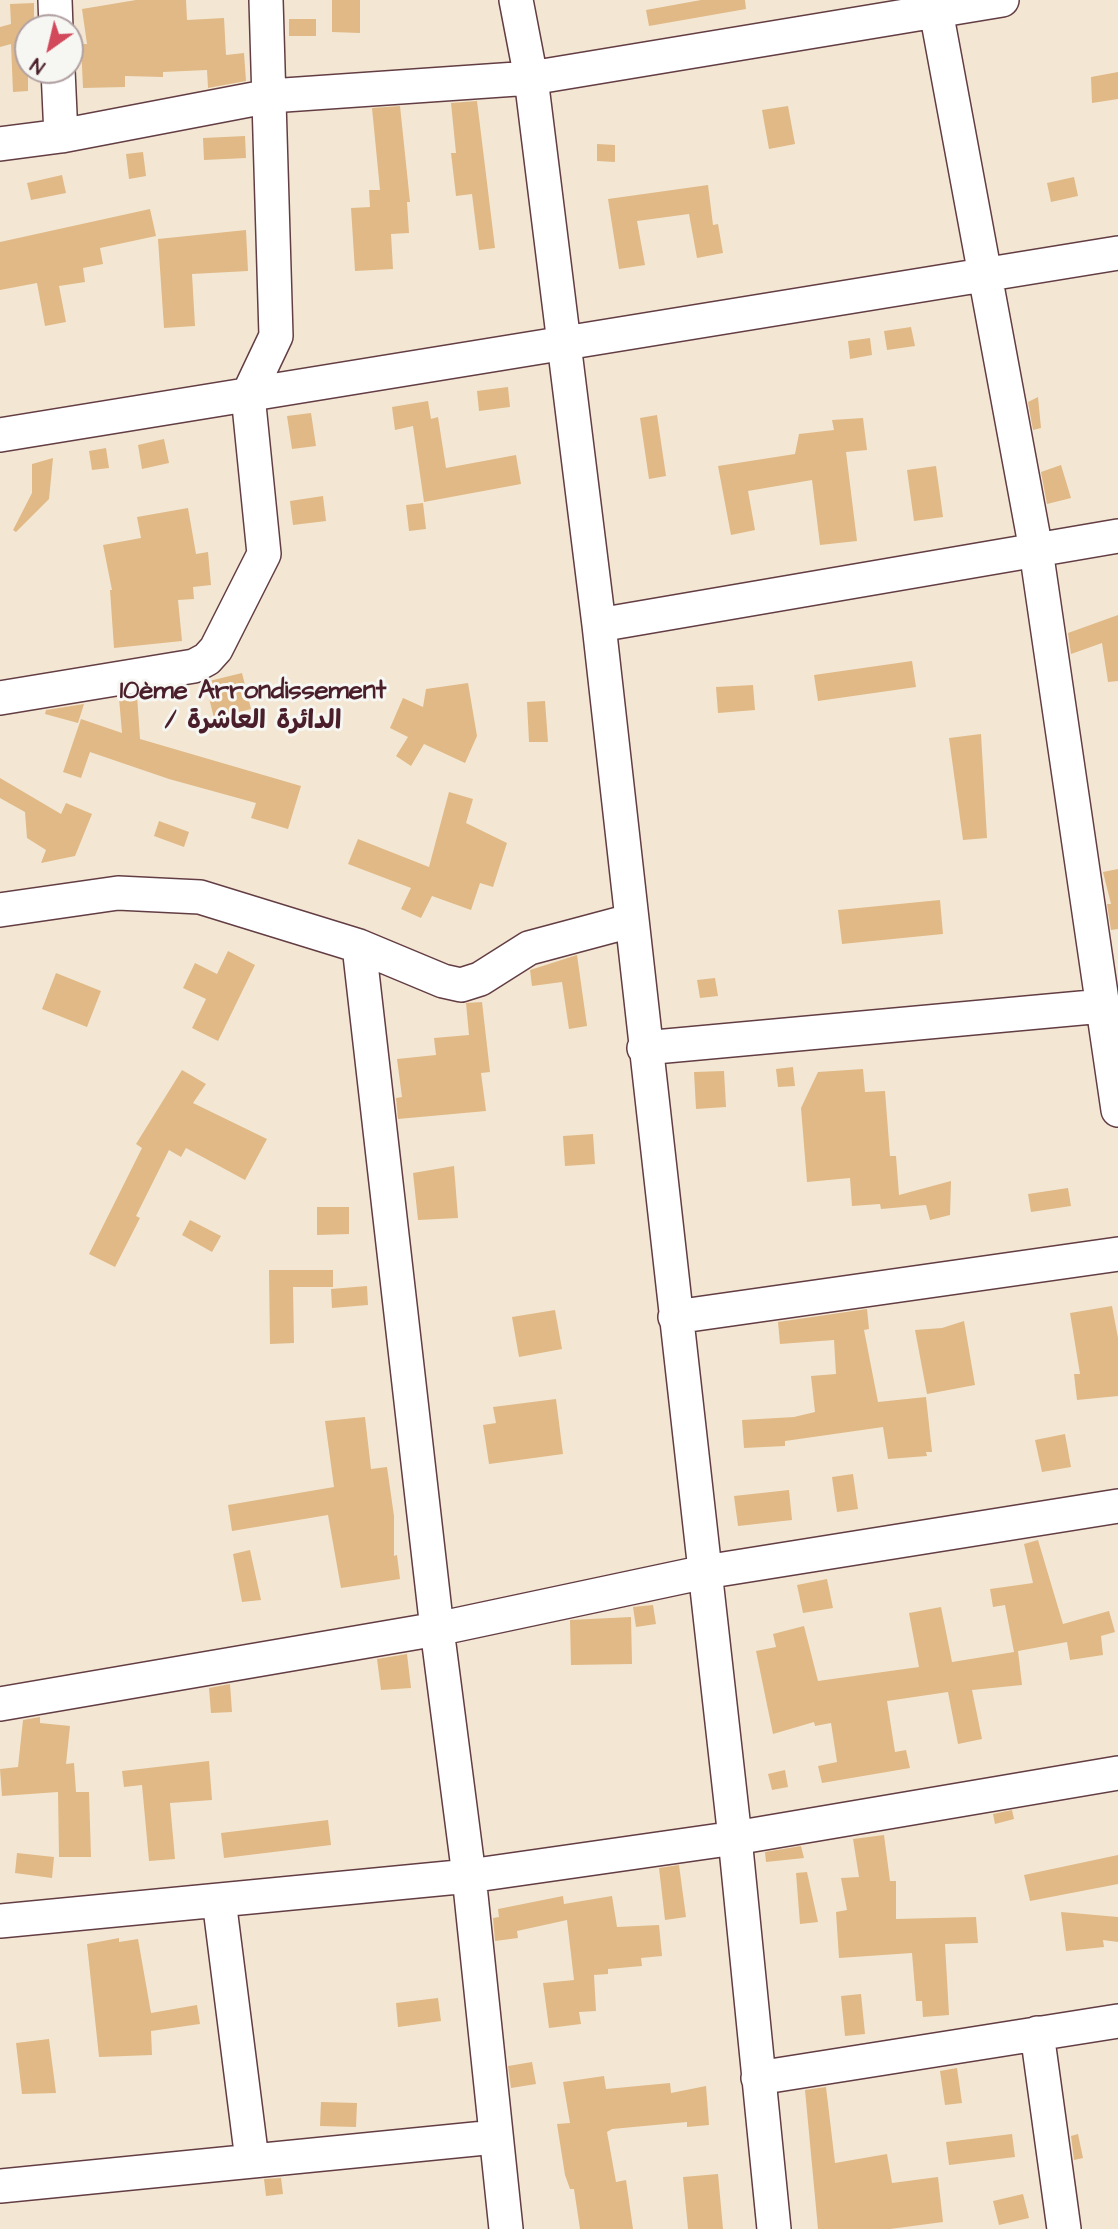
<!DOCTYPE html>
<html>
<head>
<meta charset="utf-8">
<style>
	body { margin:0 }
	#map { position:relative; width:1118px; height:2229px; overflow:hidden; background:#f3e7d3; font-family:"Architects Daughter",sans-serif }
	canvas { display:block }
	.north { position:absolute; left:14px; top:14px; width:70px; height:70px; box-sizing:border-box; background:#f6f6f2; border:2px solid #b1a0a2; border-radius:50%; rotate:214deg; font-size:19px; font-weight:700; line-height:28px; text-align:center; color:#4a1f2b }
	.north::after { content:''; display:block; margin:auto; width:24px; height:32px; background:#d1495b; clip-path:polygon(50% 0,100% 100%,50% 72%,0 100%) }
</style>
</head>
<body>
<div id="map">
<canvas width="1118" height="2229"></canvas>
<div class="north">N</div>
</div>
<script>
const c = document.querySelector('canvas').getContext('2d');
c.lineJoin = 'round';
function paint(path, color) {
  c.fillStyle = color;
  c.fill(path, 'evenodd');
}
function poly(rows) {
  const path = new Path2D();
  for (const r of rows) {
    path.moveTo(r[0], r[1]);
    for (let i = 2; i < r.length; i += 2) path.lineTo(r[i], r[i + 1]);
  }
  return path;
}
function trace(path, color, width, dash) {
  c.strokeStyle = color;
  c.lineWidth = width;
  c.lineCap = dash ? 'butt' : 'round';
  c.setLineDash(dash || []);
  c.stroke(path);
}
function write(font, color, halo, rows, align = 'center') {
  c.font = font + ' "Architects Daughter","Playpen Sans Arabic",sans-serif';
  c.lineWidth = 6;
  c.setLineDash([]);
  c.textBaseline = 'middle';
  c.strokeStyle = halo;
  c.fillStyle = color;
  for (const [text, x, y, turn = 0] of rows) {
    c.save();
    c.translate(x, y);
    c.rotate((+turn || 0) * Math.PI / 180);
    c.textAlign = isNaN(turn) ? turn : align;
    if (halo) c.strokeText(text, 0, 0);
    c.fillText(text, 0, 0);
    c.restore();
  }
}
paint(poly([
	[136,0,186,0,187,20,224,18,226,55,244,53,246,81,208,88,207,70,163,72,163,77,125,76,125,87,83,88,81,44,87,44,82,9],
	[332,0,360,0,360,33,332,32],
	[701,0,745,0,746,9,649,26,646,10],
	[34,3,34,28,28,28,28,91,13,92,11,44,0,47,0,27,11,24,10,4],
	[289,19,316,19,316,36,289,36],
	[1118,72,1118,99,1092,103,1091,77],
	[477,101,495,248,479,250,472,194,456,196,451,153,456,153,451,103],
	[400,106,410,202,407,202,409,233,391,234,393,269,355,271,351,208,370,207,369,190,380,190,372,108],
	[788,106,795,144,769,149,762,110],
	[245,136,246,158,204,160,203,138],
	[597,144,615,145,615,162,597,161],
	[143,152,146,176,129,179,126,154],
	[62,175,66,193,31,200,27,183],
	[1074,177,1078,196,1051,202,1047,183],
	[708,185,713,225,718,224,723,253,697,258,689,214,637,221,645,265,619,269,608,199],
	[150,209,156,236,100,248,103,264,83,268,85,282,59,286,66,322,45,326,37,283,0,290,0,242],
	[246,230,248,271,192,274,195,326,164,328,158,239],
	[911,327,915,346,887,350,884,331],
	[870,338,872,355,850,359,848,341],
	[508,387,510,407,479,411,477,391],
	[1038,397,1041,428,1033,430,1028,402],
	[428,401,431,419,438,417,446,468,516,455,521,484,424,502,413,426,395,430,392,407],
	[311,413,316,446,292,449,287,416],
	[657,415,666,476,649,479,640,418],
	[863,418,867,450,846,452,857,541,820,545,812,480,748,491,755,530,731,535,718,466,795,454,799,434,834,430,832,420],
	[164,439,169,463,142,469,138,445],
	[106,448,109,468,92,470,89,451],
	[53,458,49,499,16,532,13,530,32,493,32,464],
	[1061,465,1071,498,1047,504,1041,472],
	[936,466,943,517,914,521,907,470],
	[323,496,326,521,293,525,290,501],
	[423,503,426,529,409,531,406,505],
	[188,508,196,554,208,552,211,585,193,587,194,599,178,600,182,641,114,648,110,590,112,590,103,545,141,538,137,517],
	[1118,615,1118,681,1108,682,1102,643,1071,654,1068,633],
	[912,661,916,687,818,701,814,675],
	[242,673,251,709,214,718,205,682],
	[468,683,477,736,465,763,424,744,411,766,396,756,408,737,390,728,403,698,423,707,426,689],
	[753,685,755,710,718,713,716,687],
	[137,695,140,739,301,786,288,829,251,818,256,803,169,779,90,752,81,778,63,772,81,719,122,733,119,698],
	[545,701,548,742,529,742,527,702],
	[84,704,78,723,45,714,46,710],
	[981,734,987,838,963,840,949,738],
	[0,778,61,814,66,803,92,814,75,856,41,863,46,850,27,838,25,812,0,798],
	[449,792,473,799,466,823,507,843,493,887,480,883,471,910,432,896,421,918,401,909,411,888,348,864,358,839,429,867],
	[159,821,189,832,184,847,154,836],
	[1118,869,1118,929,1111,930,1107,904,1111,904,1103,872],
	[940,900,943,934,842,944,838,910],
	[228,951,255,965,218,1041,192,1028,206,999,183,988,195,963,217,974],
	[577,955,587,1026,569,1029,562,982,532,986,530,970],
	[56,973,101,991,87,1027,42,1009],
	[715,978,718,996,700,998,697,980],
	[482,1002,490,1072,481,1073,486,1111,398,1119,396,1098,402,1097,397,1059,436,1055,434,1038,469,1035,466,1003],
	[793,1067,795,1086,778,1087,776,1069],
	[863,1069,865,1092,885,1091,890,1156,896,1156,899,1195,951,1181,950,1215,930,1220,926,1205,881,1209,880,1204,852,1206,850,1178,807,1182,801,1108,818,1072],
	[182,1070,206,1084,193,1103,267,1139,245,1180,186,1148,181,1157,169,1150,136,1216,140,1218,115,1267,89,1254,142,1148,136,1144],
	[724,1071,726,1107,696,1109,694,1072],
	[593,1134,595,1164,565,1166,563,1136],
	[454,1166,458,1218,418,1220,413,1173],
	[1068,1188,1071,1206,1031,1212,1028,1194],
	[317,1207,349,1207,349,1234,317,1235],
	[190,1220,221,1236,212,1252,182,1235],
	[269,1270,333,1270,333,1287,293,1287,294,1343,270,1344],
	[367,1286,368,1305,332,1308,331,1289],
	[1112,1306,1118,1338,1118,1396,1077,1400,1074,1374,1080,1374,1070,1313],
	[867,1309,869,1329,864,1330,878,1402,926,1397,932,1452,926,1452,927,1456,888,1459,883,1427,785,1441,785,1446,744,1448,742,1420,794,1417,815,1412,811,1376,836,1374,834,1340,780,1344,778,1322],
	[555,1310,562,1349,519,1357,512,1317],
	[964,1321,975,1385,927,1394,915,1330,942,1328],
	[556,1399,563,1454,489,1464,483,1425,496,1423,493,1407],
	[365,1417,371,1469,387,1467,394,1516,394,1556,397,1555,400,1579,341,1588,328,1515,232,1531,228,1505,334,1487,325,1421],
	[1065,1434,1071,1467,1042,1472,1035,1440],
	[853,1474,858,1509,837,1512,832,1477],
	[789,1490,792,1520,738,1526,734,1496],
	[1038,1540,1063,1624,1109,1611,1115,1632,1101,1636,1103,1655,1070,1660,1067,1642,1018,1651,1022,1685,972,1690,982,1739,958,1744,948,1692,887,1701,895,1752,906,1750,910,1768,822,1783,818,1766,837,1762,831,1723,815,1726,814,1722,773,1734,756,1651,776,1647,773,1634,804,1626,818,1681,919,1667,909,1613,941,1607,952,1662,1014,1652,1005,1605,993,1607,990,1589,1033,1583,1024,1544],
	[250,1550,261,1600,242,1602,233,1554],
	[827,1579,833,1608,803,1613,797,1585],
	[653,1605,656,1624,636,1627,633,1607],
	[631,1617,632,1664,571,1665,570,1620],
	[407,1654,411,1688,381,1690,377,1659],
	[230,1684,232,1712,211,1713,209,1688],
	[40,1717,40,1723,70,1726,66,1764,74,1763,76,1792,89,1792,91,1857,59,1857,58,1792,2,1796,0,1769,18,1767,23,1720],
	[209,1761,212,1800,170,1803,175,1859,149,1861,142,1785,124,1787,122,1771],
	[785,1770,788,1787,772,1790,768,1774],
	[1012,1810,1014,1819,995,1824,993,1814],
	[328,1820,331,1845,224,1858,221,1833],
	[884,1835,890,1881,896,1881,896,1919,976,1917,978,1943,945,1944,949,2015,923,2017,922,2001,916,2001,912,1953,839,1958,836,1912,847,1910,841,1878,859,1877,853,1839],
	[801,1846,804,1858,766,1862,765,1852],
	[17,1853,54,1857,52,1878,15,1873],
	[1118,1855,1118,1884,1030,1901,1024,1875],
	[679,1865,686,1917,665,1920,659,1868],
	[807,1872,818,1922,800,1924,796,1873],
	[563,1896,564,1904,612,1896,617,1927,659,1925,662,1956,641,1958,642,1966,608,1969,608,1974,594,1975,596,2011,579,2012,581,2024,549,2028,543,1983,574,1980,567,1920,517,1931,518,1938,495,1941,493,1918,499,1917,498,1909],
	[1061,1912,1118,1917,1118,1942,1103,1940,1104,1947,1066,1951],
	[119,1938,119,1942,138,1939,151,2013,197,2005,200,2024,151,2031,152,2055,99,2057,87,1944],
	[861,1994,865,2034,845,2036,841,1996],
	[438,1998,441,2021,398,2027,396,2003],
	[49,2039,56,2093,22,2094,16,2043],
	[532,2062,536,2084,511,2088,508,2066],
	[957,2068,962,2103,945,2105,940,2071],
	[604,2076,606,2089,670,2083,671,2093,706,2086,709,2125,687,2127,687,2122,612,2129,607,2132,616,2182,626,2180,633,2229,580,2229,574,2189,570,2189,565,2175,557,2124,570,2123,563,2082],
	[826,2087,835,2163,887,2154,892,2183,938,2177,943,2222,890,2229,818,2229,805,2090],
	[321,2102,357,2103,356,2127,320,2126],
	[1012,2134,1015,2157,949,2165,946,2142],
	[1078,2134,1083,2158,1074,2160,1071,2136],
	[718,2174,723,2229,688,2229,683,2177],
	[281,2178,283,2194,266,2196,264,2179],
	[1023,2194,1029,2218,999,2225,993,2201]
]), '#e0b986');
const minor = poly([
	[55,0,56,28],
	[516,0,531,78,599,625,735,1838,774,2229],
	[934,0,1036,550,1118,1110],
	[58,70,61,136],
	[0,144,61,136,270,96,531,78,1002,0],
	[0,435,1118,253],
	[599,625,1118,536],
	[0,698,194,666,207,659,216,649,264,554,248,395,276,336,266,0],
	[0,910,118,893,200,897,359,946,443,981,461,985,480,979,529,948,630,921],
	[359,946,437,1629,469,1876,506,2229],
	[644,1048,1103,1006],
	[675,1317,1118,1254],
	[0,1704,437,1629,705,1572,1118,1506],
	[219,1900,252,2160],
	[0,1921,469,1876,735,1838,1118,1773],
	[1037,2033,1064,2229],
	[758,2078,1118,2021],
	[0,2186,495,2137]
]);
trace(minor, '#633d44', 36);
trace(minor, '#fff', 33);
write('bold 26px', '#4a1f2b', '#f6f6f2', [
	["10ème Arrondissement",253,693],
	["/ الدائرة العاشرة",253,723]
]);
</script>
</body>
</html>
